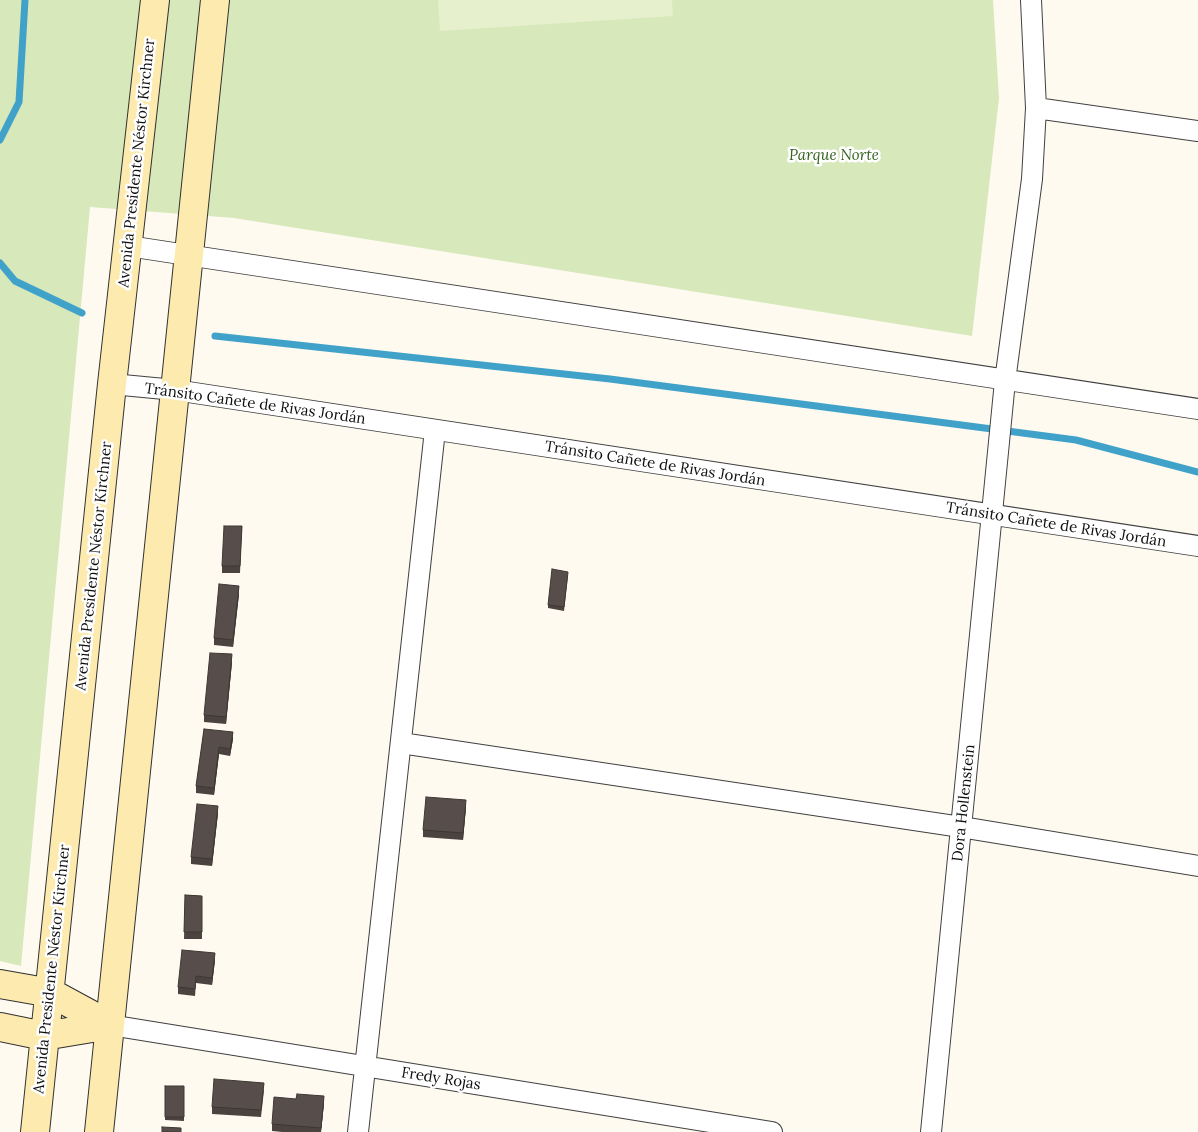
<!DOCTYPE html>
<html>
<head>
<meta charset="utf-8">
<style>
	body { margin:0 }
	canvas { display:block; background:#fefaf0 }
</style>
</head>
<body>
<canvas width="1198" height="1132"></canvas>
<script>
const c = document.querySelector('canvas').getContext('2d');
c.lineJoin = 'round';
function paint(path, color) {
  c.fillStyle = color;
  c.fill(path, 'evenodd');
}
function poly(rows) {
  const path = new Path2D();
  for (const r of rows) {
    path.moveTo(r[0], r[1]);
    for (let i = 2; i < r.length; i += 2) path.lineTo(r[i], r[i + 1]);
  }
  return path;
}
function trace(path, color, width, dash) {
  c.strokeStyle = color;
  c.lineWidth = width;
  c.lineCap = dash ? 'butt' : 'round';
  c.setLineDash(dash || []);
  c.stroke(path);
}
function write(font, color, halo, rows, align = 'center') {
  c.font = font + ' Lora,serif';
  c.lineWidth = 5;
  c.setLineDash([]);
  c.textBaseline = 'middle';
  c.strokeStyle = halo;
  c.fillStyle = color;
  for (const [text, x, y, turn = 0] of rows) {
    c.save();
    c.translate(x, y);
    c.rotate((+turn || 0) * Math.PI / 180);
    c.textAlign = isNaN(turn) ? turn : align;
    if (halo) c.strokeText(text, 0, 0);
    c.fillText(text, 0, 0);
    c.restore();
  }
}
paint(poly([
	[0,0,993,0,999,98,972,336,234,218,90,207,21,966,0,961]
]), '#d7e8bb');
paint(poly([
	[438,0,672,0,673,16,440,31]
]), '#e7f0cc');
trace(poly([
	[0,140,19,102,25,0],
	[0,263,15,281,82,313],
	[215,336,610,379,1076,440,1198,472]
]), '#40a2c9', 7);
const street = poly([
	[1036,108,1198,131],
	[128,246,1198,409],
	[112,384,175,390,1198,546],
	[401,743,961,827,1198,866],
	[110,1025,772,1132],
	[358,1132,435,430],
	[931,1132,1005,381,1032,179,1036,108,1031,0]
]);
const secondary = poly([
	[0,984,51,993,110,1025],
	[0,1027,44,1036,110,1025],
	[35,1132,112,384,155,0],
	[99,1132,215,0]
]);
trace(street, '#414141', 22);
trace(secondary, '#303030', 30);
trace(street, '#fff', 20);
trace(secondary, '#fceaae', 28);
paint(poly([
	[242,526,240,573,222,573,222,566],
	[568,575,564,611,548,608,548,605],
	[239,594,233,647,214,645,214,638],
	[232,662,226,724,204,722,204,715],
	[204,729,233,739,230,756,219,754,214,795,196,793,196,786],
	[466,807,463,840,423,837,423,830],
	[218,813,212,866,191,864,191,857],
	[185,895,202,896,202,939,184,939],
	[215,960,212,985,196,983,195,996,178,994,178,987],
	[165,1086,184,1086,184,1121,165,1120],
	[264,1090,261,1117,212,1114,212,1107],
	[324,1103,321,1132,282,1132,272,1131,272,1124]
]), '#4b4340');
paint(poly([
	[239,586,239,594,233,647,233,640],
	[232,654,232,662,226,724,226,717],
	[233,732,233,739,230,756,230,749],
	[219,747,219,754,214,795,214,788],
	[466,800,466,807,463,840,463,833],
	[218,806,218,813,212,866,212,859],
	[215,953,215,960,212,985,212,978],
	[324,1096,324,1103,321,1132,321,1128]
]), '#3d3734');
const building = poly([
	[224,526,242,526,240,566,222,566,224,526],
	[552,569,568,572,564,607,548,605,552,569],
	[219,584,239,586,233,640,214,638,219,584],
	[210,653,232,654,226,717,204,715,210,653],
	[204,729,233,732,230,749,219,747,214,788,196,786,204,729],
	[426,797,466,800,463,833,423,830,426,797],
	[197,804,218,806,212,859,191,857,197,804],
	[185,895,202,896,202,932,184,932,185,895],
	[182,950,215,953,212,978,196,976,195,989,178,987,182,950],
	[214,1079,264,1083,261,1110,212,1107,214,1079],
	[165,1086,184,1086,184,1117,165,1117,165,1086],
	[297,1094,324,1096,321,1128,272,1124,274,1097,296,1099,297,1094],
	[162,1127,181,1128,181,1132,162,1132,162,1127]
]);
paint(building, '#574e4b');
trace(building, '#3d3734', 1);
write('italic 15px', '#366420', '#fff', [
	["Parque Norte",834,156]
]);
write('15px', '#0e0e0e', '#fff', [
	["Avenida Presidente Néstor Kirchner",137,163,-84],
	["Tránsito Cañete de Rivas Jordán",255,404,8],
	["Tránsito Cañete de Rivas Jordán",655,464,9],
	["Tránsito Cañete de Rivas Jordán",1056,525,9],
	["Avenida Presidente Néstor Kirchner",94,566,-84],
	["Dora Hollenstein",964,803,-84],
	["Avenida Presidente Néstor Kirchner",52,969,-84],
	["Fredy Rojas",441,1079,9]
]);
</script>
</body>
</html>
